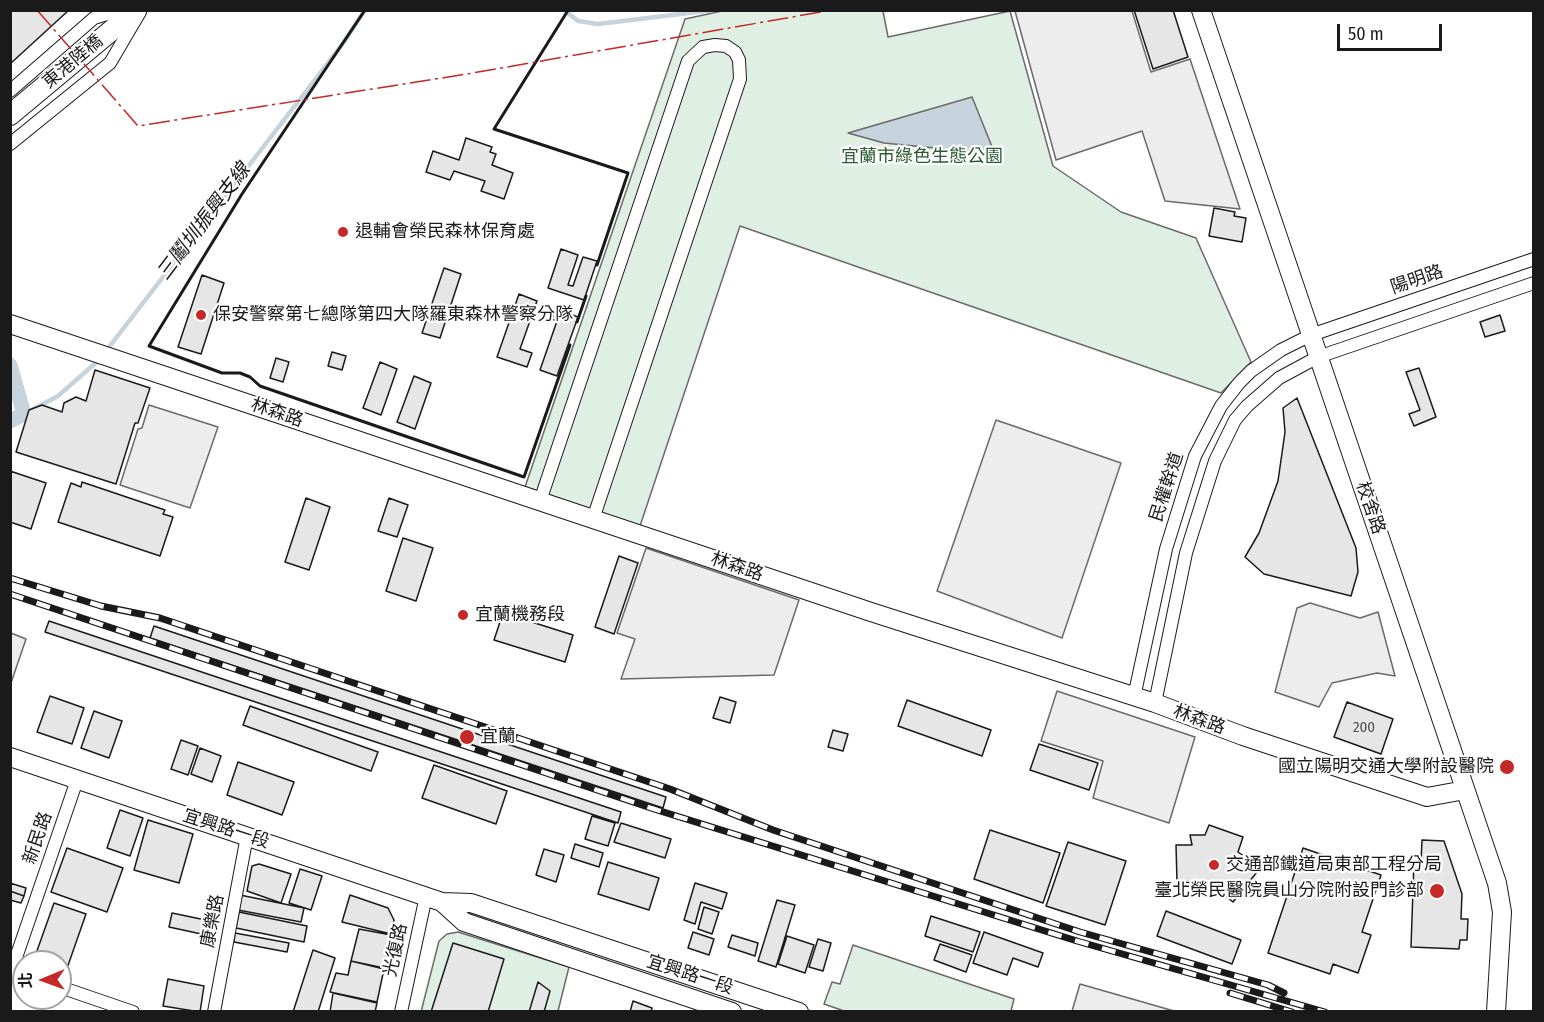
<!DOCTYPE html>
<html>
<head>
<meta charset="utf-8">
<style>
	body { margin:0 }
	#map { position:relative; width:1544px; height:1022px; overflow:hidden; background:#fff; font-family:"Fira Sans Condensed","Noto Sans TC",sans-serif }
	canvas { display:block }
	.frame { position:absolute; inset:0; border:12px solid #1a1a1a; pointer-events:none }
	.north { position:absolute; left:12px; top:950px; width:60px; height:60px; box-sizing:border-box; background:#fff; border:2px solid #a3a3a3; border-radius:50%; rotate:269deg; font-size:16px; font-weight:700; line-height:24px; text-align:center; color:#1a1a1a }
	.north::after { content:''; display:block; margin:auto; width:21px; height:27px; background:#c62828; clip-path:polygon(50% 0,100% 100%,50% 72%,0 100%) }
	.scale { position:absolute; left:1337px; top:24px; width:105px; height:27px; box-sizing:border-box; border:3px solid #1a1a1a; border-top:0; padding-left:8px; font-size:18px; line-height:21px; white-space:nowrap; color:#1a1a1a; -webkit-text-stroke:4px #fff; paint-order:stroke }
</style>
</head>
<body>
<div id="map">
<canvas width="1544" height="1022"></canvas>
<div class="frame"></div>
<div class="north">北</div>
<div class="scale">50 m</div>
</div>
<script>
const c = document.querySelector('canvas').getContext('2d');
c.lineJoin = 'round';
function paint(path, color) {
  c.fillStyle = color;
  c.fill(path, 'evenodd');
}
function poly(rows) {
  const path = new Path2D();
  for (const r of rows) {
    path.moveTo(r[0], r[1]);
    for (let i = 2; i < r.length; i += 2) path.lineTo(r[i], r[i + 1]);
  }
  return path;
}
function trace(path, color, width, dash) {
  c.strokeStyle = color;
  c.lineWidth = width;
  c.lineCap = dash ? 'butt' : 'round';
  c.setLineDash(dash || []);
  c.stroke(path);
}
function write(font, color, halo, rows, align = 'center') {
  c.font = font + ' "Fira Sans Condensed","Noto Sans TC",sans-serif';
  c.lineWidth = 4.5;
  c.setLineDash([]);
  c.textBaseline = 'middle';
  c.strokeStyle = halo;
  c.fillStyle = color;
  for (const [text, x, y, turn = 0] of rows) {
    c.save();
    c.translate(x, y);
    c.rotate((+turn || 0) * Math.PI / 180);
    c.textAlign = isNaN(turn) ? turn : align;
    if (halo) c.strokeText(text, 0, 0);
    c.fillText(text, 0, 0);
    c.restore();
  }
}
const green = poly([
	[722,11,883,11,888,37,1010,11,1053,166,1121,212,1196,238,1251,362,1221,393,740,226,640,526,525,487,685,19,722,11],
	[458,932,569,967,558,1011,421,1012,439,941,447,934,458,932],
	[853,945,1014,999,1011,1011,847,1012,824,1004,832,982,840,984,853,945]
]);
paint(green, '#e0efe3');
trace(green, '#6a6a6a', 1.5);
const parking = poly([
	[1015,11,1132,11,1151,72,1190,59,1240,209,1165,201,1142,131,1056,160,1015,11],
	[149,405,218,427,190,508,120,485,138,429,142,428,149,405],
	[996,420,1121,463,1062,638,937,591,996,420],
	[646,548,799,600,774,675,621,679,635,639,617,633,646,548],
	[1310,603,1360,618,1378,612,1395,676,1377,673,1332,683,1319,707,1275,692,1297,608,1310,603],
	[11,633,26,639,11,683,10,633,11,633],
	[1057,691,1195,737,1169,823,1093,798,1103,761,1041,741,1057,691],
	[1080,984,1174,1011,1072,1011,1080,984]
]);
paint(parking, '#ededed');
trace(parking, '#6a6a6a', 1.5);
const water = poly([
	[972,97,995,154,884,143,848,133,972,97]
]);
paint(water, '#c6d2dc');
trace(water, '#6a6a6a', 1.5);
trace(poly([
	[564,10,578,21,598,24,714,10],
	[106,351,344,42,365,10],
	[24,414,58,396,99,360]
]), '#c6d2dc', 4.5);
trace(poly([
	[10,365,24,414,10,421]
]), '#c6d2dc', 15);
const building = poly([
	[10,10,69,10,10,64,10,10],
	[1134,10,1173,10,1188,57,1153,69,1134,10],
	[466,138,492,147,490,152,496,154,492,165,513,173,504,199,481,191,485,181,454,171,450,180,426,172,433,151,459,160,466,138],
	[1214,208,1235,212,1234,216,1246,218,1242,242,1209,236,1214,208],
	[561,249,578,255,568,285,573,286,583,257,597,261,584,300,548,288,561,249],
	[444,268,461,274,440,338,422,333,444,268],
	[202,275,224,283,201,354,178,347,202,275],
	[519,294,537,301,520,349,532,353,527,367,497,357,519,294],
	[556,309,578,317,557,376,540,370,557,321,552,319,556,309],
	[1500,315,1505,331,1485,337,1480,322,1500,315],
	[332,352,346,356,342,370,328,366,332,352],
	[276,358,289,362,283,382,270,378,276,358],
	[380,362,397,369,381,415,363,408,380,362],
	[1419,368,1436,417,1414,426,1409,414,1420,410,1406,372,1419,368],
	[95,370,150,388,138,423,135,423,116,484,16,452,29,410,42,405,62,412,64,403,76,397,86,401,95,370],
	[414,376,431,383,415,429,397,422,414,376],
	[1297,398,1356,548,1358,572,1351,596,1264,574,1245,557,1259,533,1278,481,1285,432,1283,408,1297,398],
	[10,471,46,483,31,529,10,522,10,471],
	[82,482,165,510,163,514,173,517,160,556,58,522,71,483,81,487,82,482],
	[306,498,330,507,309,570,285,562,306,498],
	[389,498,408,505,397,537,378,531,389,498],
	[403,538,433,548,416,601,386,591,403,538],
	[619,556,638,563,614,634,595,627,619,556],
	[503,613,573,635,565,662,494,640,503,613],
	[49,621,621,812,618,823,487,779,45,632,49,621],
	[154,626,666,797,663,808,150,638,154,626],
	[50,696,84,708,72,744,37,732,50,696],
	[720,697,736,702,730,723,713,718,720,697],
	[907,700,991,730,982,756,898,726,907,700],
	[1347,702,1393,719,1381,754,1334,737,1347,702],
	[250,706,378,752,371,771,243,725,250,706],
	[94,711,122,721,109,758,81,748,94,711],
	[833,730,848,734,843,751,828,747,833,730],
	[181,740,198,746,188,775,171,769,181,740],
	[1039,744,1098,763,1089,790,1030,770,1039,744],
	[200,748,221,756,212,782,191,774,200,748],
	[238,762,294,782,282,815,227,795,238,762],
	[434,765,507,791,496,824,422,798,434,765],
	[120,810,143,818,130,856,107,848,120,810],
	[592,816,615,823,608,846,585,839,592,816],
	[148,820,193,834,179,883,134,870,148,820],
	[621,823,671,839,665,858,614,842,621,823],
	[1209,825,1243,837,1238,852,1254,863,1248,867,1257,872,1233,902,1218,890,1214,895,1199,890,1196,883,1177,882,1176,845,1192,845,1190,835,1205,835,1209,825],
	[990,830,1060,853,1043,903,974,879,990,830],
	[1422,840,1444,841,1462,894,1461,919,1468,919,1467,940,1460,940,1459,949,1411,947,1414,861,1421,862,1422,840],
	[1068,842,1126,861,1105,925,1046,906,1068,842],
	[575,844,603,853,599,867,571,858,575,844],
	[67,848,123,868,107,912,51,892,67,848],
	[1303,848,1381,875,1362,932,1371,935,1358,973,1333,964,1330,974,1268,953,1303,848],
	[544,849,564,855,556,882,536,875,544,849],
	[608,862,659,878,649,910,598,894,608,862],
	[259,864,291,874,281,903,247,891,252,866,259,864],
	[300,869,322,876,311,910,289,903,300,869],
	[10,883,26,888,24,896,10,891,10,883],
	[695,883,727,893,722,909,701,902,695,924,684,920,695,883],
	[10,891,24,896,21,903,10,900,10,891],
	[240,895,304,908,301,922,238,910,240,895],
	[350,895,388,908,394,920,391,934,342,922,350,895],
	[777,900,795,905,776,967,758,961,777,900],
	[54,903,86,914,65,974,60,972,60,962,33,962,54,903],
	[704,907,719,912,712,934,698,929,704,907],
	[1166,911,1241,940,1232,964,1157,936,1166,911],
	[239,912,307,926,304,942,236,928,239,912],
	[172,913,215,922,206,935,169,927,172,913],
	[931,916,980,932,973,952,925,936,931,916],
	[359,929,391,935,384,968,351,961,359,929],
	[693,932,714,939,709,955,688,948,693,932],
	[984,932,1043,953,1038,967,1013,958,1007,975,973,963,984,932],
	[235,933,289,943,287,952,234,942,235,933],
	[732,935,758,943,755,956,728,947,732,935],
	[787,936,814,945,805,973,778,964,787,936],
	[818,939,831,943,823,971,809,967,818,939],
	[453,943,504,959,488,1012,431,1012,453,943],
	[940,944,972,955,966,972,934,960,940,944],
	[313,950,335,958,318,1012,293,1012,313,950],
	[351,961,384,969,377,1002,330,992,336,973,348,975,351,961],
	[168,979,204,986,200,1012,163,1006,168,979],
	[538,982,550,991,544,1012,529,1012,538,982],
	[333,993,377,1003,375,1012,330,1012,333,993],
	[633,1001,652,1008,651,1012,630,1012,633,1001]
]);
paint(building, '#e6e6e6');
trace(building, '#1a1a1a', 1.5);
const street = poly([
	[10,91,94,18,120,10],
	[10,144,110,63,140,12],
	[540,501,688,61,703,47,715,45,726,46,735,52,739,60,740,79,593,519],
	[1134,697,1166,549,1195,456,1221,406,1239,383,1251,371,1281,350,1311,335,1534,259],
	[1155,703,1186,553,1215,461,1235,420,1247,406,1279,378,1318,357,1534,283],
	[10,975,77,780],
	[60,987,133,1012],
	[214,1012,247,836],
	[401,1012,426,896]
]);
const secondary = poly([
	[1201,10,1497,883,1502,912,1496,1012],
	[10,324,871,612,1155,703,1243,736,1427,797,1465,790],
	[10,757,442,902,471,903,799,1012],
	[442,902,464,922,732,1012]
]);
const primary = poly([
	[10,115,136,10]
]);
trace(street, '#1a1a1a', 14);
trace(secondary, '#1a1a1a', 20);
trace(primary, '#1a1a1a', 22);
trace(street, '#fff', 12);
trace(secondary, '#fff', 18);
trace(primary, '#fff', 20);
const rail = poly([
	[10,578,101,606,160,618,670,789,773,830,1080,932,1268,985,1284,993],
	[10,594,654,809,1077,941,1325,1012],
	[1230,993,1292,1012]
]);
trace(rail, '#1a1a1a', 7);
trace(rail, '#fff', 4.5, [14]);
trace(poly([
	[365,10,242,194,149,346,222,373,240,373,250,377,260,386,524,477,570,345],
	[565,10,567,12,494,129,628,173,597,265],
	[577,322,586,296]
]), '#1a1a1a', 3);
trace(poly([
	[37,10,138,126,467,74,832,10]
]), '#c62828', 1.5, [21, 4.5, 3, 4.5]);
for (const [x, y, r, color] of [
	[343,232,6,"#c62828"],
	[201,315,6,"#c62828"],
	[463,615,6,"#c62828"],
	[467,737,8,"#c62828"],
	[1507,767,8,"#c62828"],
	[1214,865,6,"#c62828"],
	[1437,891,8,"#c62828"]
]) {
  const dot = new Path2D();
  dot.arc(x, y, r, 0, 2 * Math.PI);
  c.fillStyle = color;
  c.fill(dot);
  trace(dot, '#fff', 2);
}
write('15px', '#4d4d4d', null, [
	["200",1364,728]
]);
write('18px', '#1a1a1a', '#fff', [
	["東港陸橋",73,62,-40],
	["陽明路",1417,280,-19],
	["林森路",277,413,19],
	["民權幹道",1167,487,-72],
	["校舍路",1370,508,71],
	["林森路",737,567,19],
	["林森路",1199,720,20],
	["宜興路一段",226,829,18],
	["新民路",38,838,-71],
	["康樂路",213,921,-79],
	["光復路",396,950,-78],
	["宜興路一段",690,975,18]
]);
write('18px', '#2b5a34', '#fff', [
	["宜蘭市綠色生態公園",922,157]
]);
write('18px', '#1a1a1a', '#fff', [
	["退輔會榮民森林保育處",355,232],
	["保安警察第七總隊第四大隊羅東森林警察分隊",213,315],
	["宜蘭機務段",475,615],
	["宜蘭",480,737],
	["國立陽明交通大學附設醫院",1494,767,"right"],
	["交通部鐵道局東部工程分局",1226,865],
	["臺北榮民醫院員山分院附設門診部",1424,891,"right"]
], 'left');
write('italic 20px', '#1a1a1a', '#fff', [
	["三鬮圳振興支線",204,222,-53]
]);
</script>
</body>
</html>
